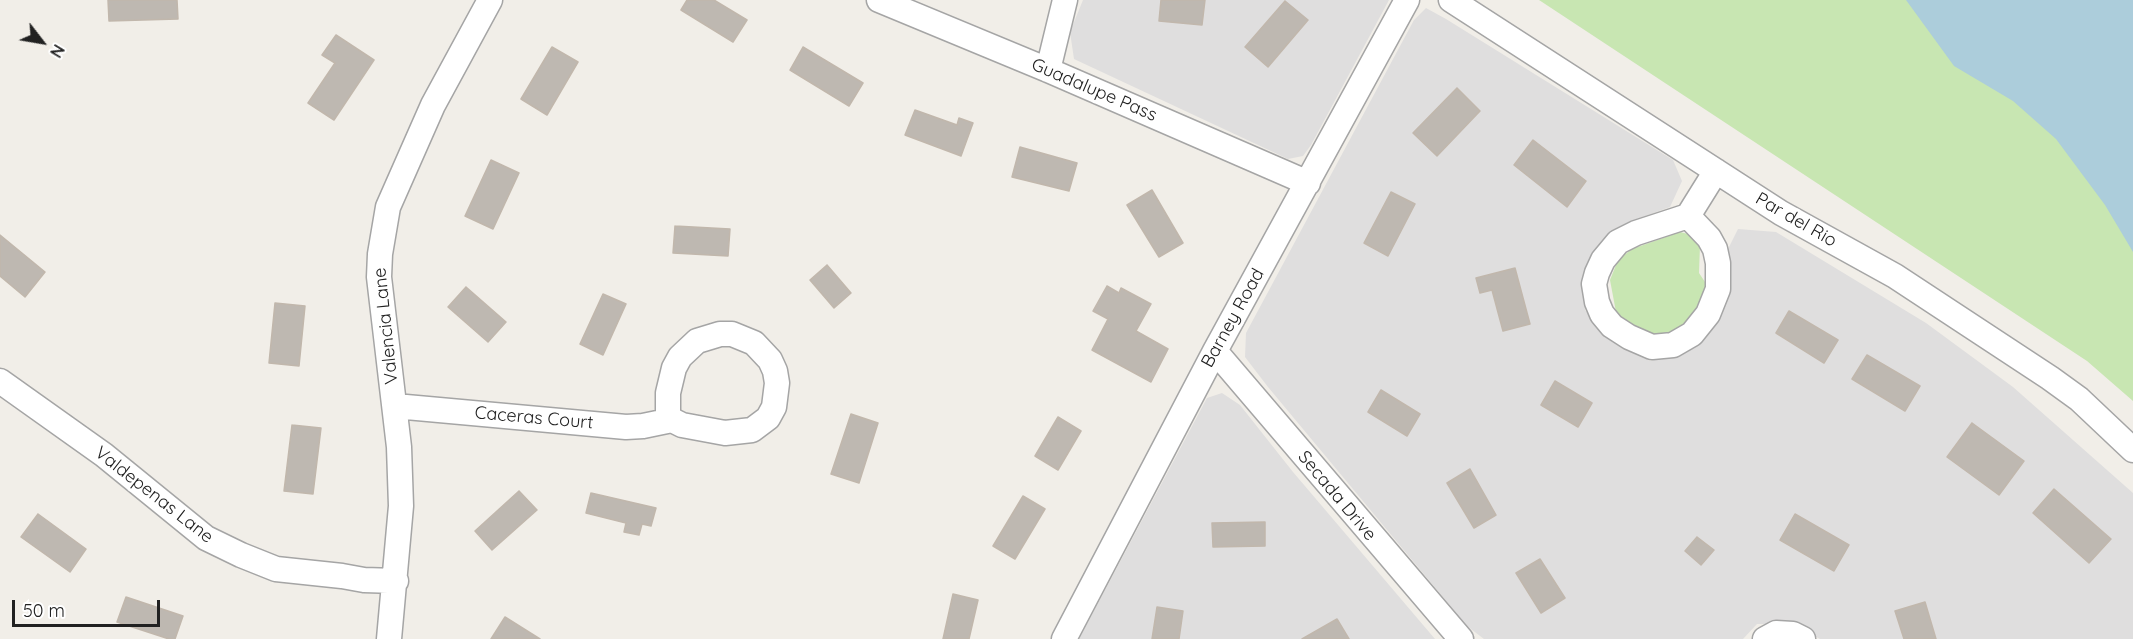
<!DOCTYPE html>
<html>
<head>
<meta charset="utf-8">
<style>
	body { margin:0 }
	#map { position:relative; width:2133px; height:639px; overflow:hidden; background:#f1eee8; font-family:Quicksand,sans-serif }
	canvas { display:block }
	.north { position:absolute; left:12px; top:12px; width:60px; height:60px; -webkit-text-stroke:4px #fff; paint-order:stroke; rotate:121deg; font-size:16px; font-weight:700; line-height:24px; text-align:center; color:#212121 }
	.north::after { content:''; display:block; margin:auto; width:21px; height:27px; background:#212121; clip-path:polygon(50% 0,100% 100%,50% 72%,0 100%) }
	.scale { position:absolute; left:12px; top:600px; width:148px; height:27px; box-sizing:border-box; border:3px solid #212121; border-top:0; padding-left:8px; font-size:18px; line-height:21px; white-space:nowrap; color:#212121; -webkit-text-stroke:4px #fff; paint-order:stroke }
</style>
</head>
<body>
<div id="map">
<canvas width="2133" height="639"></canvas>
<div class="north">N</div>
<div class="scale">50 m</div>
</div>
<script>
const c = document.querySelector('canvas').getContext('2d');
c.lineJoin = 'round';
function paint(path, color) {
  c.fillStyle = color;
  c.fill(path, 'evenodd');
}
function poly(rows) {
  const path = new Path2D();
  for (const r of rows) {
    path.moveTo(r[0], r[1]);
    for (let i = 2; i < r.length; i += 2) path.lineTo(r[i], r[i + 1]);
  }
  return path;
}
function trace(path, color, width, dash) {
  c.strokeStyle = color;
  c.lineWidth = width;
  c.lineCap = dash ? 'butt' : 'round';
  c.setLineDash(dash || []);
  c.stroke(path);
}
function write(font, color, halo, rows, align = 'center') {
  c.font = font + ' Quicksand,sans-serif';
  c.lineWidth = 6;
  c.setLineDash([]);
  c.textBaseline = 'middle';
  c.strokeStyle = halo;
  c.fillStyle = color;
  for (const [text, x, y, turn = 0] of rows) {
    c.save();
    c.translate(x, y);
    c.rotate((+turn || 0) * Math.PI / 180);
    c.textAlign = isNaN(turn) ? turn : align;
    if (halo) c.strokeText(text, 0, 0);
    c.fillText(text, 0, 0);
    c.restore();
  }
}
paint(poly([
	[1083,0,1389,0,1311,145,1303,156,1288,159,1074,59,1070,32],
	[1426,8,1446,19,1673,160,1682,181,1670,207,1637,219,1599,249,1585,310,1607,338,1650,361,1681,354,1710,332,1727,251,1738,229,1776,232,1926,323,2013,387,2133,493,2133,639,1820,639,1794,624,1757,624,1743,639,1484,639,1467,626,1268,387,1245,357,1246,333,1414,20],
	[1222,393,1240,405,1293,472,1435,639,1079,639,1207,398]
]), '#dfdede');
paint(poly([
	[1539,0,2133,0,2133,401,2087,361],
	[1680,232,1692,235,1700,245,1699,273,1707,285,1705,301,1691,321,1672,335,1653,340,1631,331,1616,312,1610,280,1618,260,1632,249]
]), '#c8e6b2');
paint(poly([
	[1906,0,2133,0,2133,252,2105,205,2056,139,2013,101,1954,66]
]), '#accddb');
const building = poly([
	[108,0,177,0,178,19,109,21,108,0],
	[687,0,714,0,747,20,733,42,681,10,687,0],
	[1161,0,1205,0,1202,25,1159,21,1161,0],
	[1285,1,1308,20,1268,67,1245,47,1285,1],
	[336,35,374,60,334,120,308,103,335,63,322,55,336,35],
	[552,47,578,62,547,115,521,99,552,47],
	[803,47,863,83,849,106,790,70,803,47],
	[1457,88,1480,111,1437,156,1413,133,1457,88],
	[915,110,957,125,959,118,973,123,961,156,905,135,915,110],
	[1533,140,1586,181,1567,207,1514,165,1533,140],
	[1020,147,1077,163,1069,191,1012,177,1020,147],
	[491,160,519,173,493,229,465,216,491,160],
	[1152,190,1183,243,1159,257,1127,205,1152,190],
	[1391,192,1415,204,1388,256,1364,243,1391,192],
	[675,226,730,229,728,256,673,253,675,226],
	[0,235,45,272,25,297,0,276,0,235],
	[827,265,851,293,834,308,810,280,827,265],
	[1515,268,1530,324,1503,331,1492,290,1480,293,1476,278,1515,268],
	[1107,286,1119,293,1121,288,1151,304,1136,331,1168,349,1151,382,1092,350,1108,319,1093,311,1107,286],
	[466,287,506,322,488,342,448,307,466,287],
	[603,294,626,304,603,355,580,344,603,294],
	[275,303,305,306,299,366,269,363,275,303],
	[1789,311,1838,340,1824,363,1776,333,1789,311],
	[1867,355,1920,386,1905,411,1852,379,1867,355],
	[1555,381,1592,403,1578,427,1541,405,1555,381],
	[1381,390,1420,414,1407,436,1368,412,1381,390],
	[851,414,878,423,859,483,831,474,851,414],
	[1058,417,1081,431,1058,470,1035,456,1058,417],
	[1972,423,2024,461,1999,495,1947,457,1972,423],
	[292,425,321,428,313,494,284,491,292,425],
	[1470,469,1496,515,1474,528,1447,483,1470,469],
	[2054,489,2111,539,2089,563,2033,513,2054,489],
	[519,491,537,510,492,550,475,531,519,491],
	[591,493,656,508,651,526,642,524,639,535,624,532,626,523,586,513,591,493],
	[1023,496,1045,509,1015,559,993,546,1023,496],
	[38,514,86,549,70,572,21,537,38,514],
	[1795,514,1849,545,1834,571,1780,540,1795,514],
	[1265,522,1265,546,1213,547,1212,523,1265,522],
	[1697,537,1714,550,1701,565,1685,551,1697,537],
	[1540,559,1565,598,1541,613,1516,573,1540,559],
	[953,594,978,600,969,639,943,639,953,594],
	[126,597,183,616,175,639,169,639,117,622,126,597],
	[1925,602,1936,639,1904,639,1895,611,1925,602],
	[1157,607,1183,611,1179,639,1152,639,1157,607],
	[505,617,540,639,491,639,505,617],
	[1337,619,1349,639,1302,639,1337,619]
]);
paint(building, '#beb8b1');
trace(building, '#c1b7ac', 1.5);
const minor = poly([
	[879,0,1048,70,1308,183],
	[1451,0,1781,213,1895,276,2050,378,2079,399,2133,450],
	[1048,70,1065,0],
	[1688,216,1709,238,1715,249,1718,263,1718,289,1708,314,1692,334,1673,345,1652,347,1629,337,1612,326,1602,314,1597,302,1594,284,1597,273,1603,260,1618,242,1636,233,1688,216],
	[1688,216,1716,171],
	[720,334,732,334,754,343,770,360,775,371,777,383,774,407,768,418,752,430,725,433,682,425,672,420,668,414,668,393,674,368,680,357,697,341,720,334],
	[1215,351,1461,639],
	[0,381,104,455,206,538,241,555,276,569,342,576,364,580,396,581],
	[395,406,626,427,643,426,672,420],
	[389,639,401,506,399,447,379,277,380,254,388,207,433,105,490,0],
	[1064,639,1215,351,1407,0],
	[1765,639,1776,633,1793,634,1803,639]
]);
trace(minor, '#a5a5a5', 27);
trace(minor, '#fff', 24);
write('18px', '#212121', '#fff', [
	["Guadalupe Pass",1094,90,23],
	["Par del Rio",1796,220,30],
	["Barney Road",1233,318,-61],
	["Valencia Lane",386,326,-96],
	["Caceras Court",534,418,5],
	["Valdepenas Lane",154,495,38],
	["Secada Drive",1337,496,50]
]);
</script>
</body>
</html>
